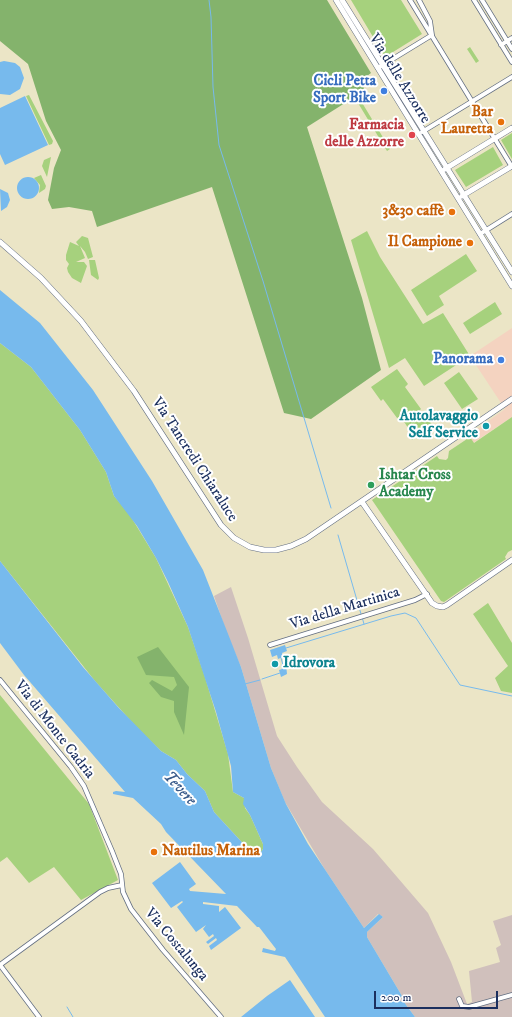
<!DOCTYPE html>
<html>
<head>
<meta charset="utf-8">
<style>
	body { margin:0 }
	#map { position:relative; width:512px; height:1017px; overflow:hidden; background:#ebe5c6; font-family:"IM FELL DW Pica",serif }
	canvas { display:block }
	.scale { position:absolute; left:374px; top:991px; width:124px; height:18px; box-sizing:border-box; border:2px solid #1b2f5e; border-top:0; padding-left:5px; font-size:12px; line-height:14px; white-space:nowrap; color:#1b2f5e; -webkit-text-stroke:3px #fff; paint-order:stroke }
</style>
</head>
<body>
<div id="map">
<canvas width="512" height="1017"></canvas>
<div class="scale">200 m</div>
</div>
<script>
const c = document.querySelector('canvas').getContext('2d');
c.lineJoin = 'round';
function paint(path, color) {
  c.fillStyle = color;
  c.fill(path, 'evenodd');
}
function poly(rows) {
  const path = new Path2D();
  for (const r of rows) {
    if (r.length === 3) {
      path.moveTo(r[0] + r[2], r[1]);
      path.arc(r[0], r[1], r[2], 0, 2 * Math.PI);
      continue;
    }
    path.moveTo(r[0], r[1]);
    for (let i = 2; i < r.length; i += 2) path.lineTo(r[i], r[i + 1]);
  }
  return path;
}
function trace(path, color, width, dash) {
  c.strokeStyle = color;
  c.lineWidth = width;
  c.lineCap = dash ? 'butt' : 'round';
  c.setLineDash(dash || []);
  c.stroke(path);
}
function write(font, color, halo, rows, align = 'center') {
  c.font = font + ' "IM FELL DW Pica",serif';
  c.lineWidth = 4;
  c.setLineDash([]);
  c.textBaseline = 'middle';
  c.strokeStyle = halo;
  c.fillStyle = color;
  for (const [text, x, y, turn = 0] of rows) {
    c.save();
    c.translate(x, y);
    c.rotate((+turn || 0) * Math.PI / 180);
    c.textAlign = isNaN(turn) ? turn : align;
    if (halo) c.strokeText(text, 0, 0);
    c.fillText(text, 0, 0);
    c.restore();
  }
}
paint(poly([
	[512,328,512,417,473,443,469,435,505,409,470,356]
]), '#f4d3c0');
paint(poly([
	[231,587,248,638,277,736,297,767,322,802,373,849,428,913,451,962,467,1004,472,1002,469,971,500,962,496,948,501,945,493,921,512,915,512,1017,415,1017,404,1002,401,1003,400,1000,402,996,367,937,367,932,383,917,378,914,364,928,324,868,285,802,271,768,241,667,227,634,214,596]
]), '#d0c0bc');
paint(poly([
	[351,0,401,0,422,34,385,57],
	[470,47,479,61,476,63,467,49],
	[29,95,53,141,52,144,49,145,26,96],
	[361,101,390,149,387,151,358,103],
	[512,133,512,159,501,140],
	[493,147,503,165,466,187,455,170],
	[51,157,47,177,42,166,44,160],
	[41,175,46,186,45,189,39,193,40,185,34,178],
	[367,231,380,257,423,324,443,313,470,356,424,386,405,358,389,368,351,240],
	[82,236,88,238,93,257,88,259,85,252,80,246,85,258,76,262,84,262,87,266,81,283,72,278,68,272,67,268,69,264,66,260,66,255,70,242,79,246,76,242],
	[466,254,477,271,439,296,444,305,427,316,411,290],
	[89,260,95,260,99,278,98,280,91,275],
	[495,302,502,314,470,334,463,323],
	[0,343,31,367,80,430,106,472,114,496,128,512,156,558,188,627,205,677,228,754,233,792,244,798,245,808,250,815,263,844,263,849,261,852,253,853,250,851,214,812,205,791,187,774,176,760,161,751,139,730,95,681,0,561],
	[397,369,408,384,405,387,421,409,419,411,425,421,428,419,433,426,412,440,408,433,410,431,403,420,400,422,383,399,381,401,371,387],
	[459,372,478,399,462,409,444,383],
	[512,417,512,550,508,552,505,557,506,559,444,602,441,601,372,500,437,456,439,459,446,460,448,458,449,451,470,437,474,443],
	[488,603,512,643,512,693,501,691,495,678,508,666,473,614],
	[0,695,89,804,118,880,81,900,54,867,29,883,7,857,0,862]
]), '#a6d17d');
paint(poly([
	[0,0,327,0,371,73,363,79,364,91,307,127,362,298,381,370,311,419,284,413,212,187,97,227,92,211,69,207,52,209,48,200,54,168,61,150,46,121,28,64,0,41],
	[158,647,189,687,184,735,174,712,174,701,161,697,149,683,152,680,172,691,177,685,174,677,146,675,137,657]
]), '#84b36c');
paint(poly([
	[4,61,15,63,20,67,24,78,20,89,10,95,0,94,0,62],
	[25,96,48,145,5,165,0,154,0,108],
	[28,188,11],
	[0,189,8,193,10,200,7,207,1,211],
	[0,290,40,323,93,390,152,481,179,528,203,570,241,667,271,768,286,804,308,844,364,928,379,914,383,917,367,932,367,937,402,996,399,999,401,1002,404,1002,415,1017,325,1017,285,957,262,952,263,948,275,951,276,949,259,927,257,927,237,906,203,902,203,904,219,906,219,912,225,907,241,928,211,950,209,946,217,940,216,938,208,944,206,942,214,936,213,934,209,937,203,929,206,925,196,932,177,907,183,902,182,901,171,908,152,883,180,862,196,884,189,889,190,891,226,894,166,832,161,824,133,798,113,794,113,792,116,791,125,792,24,675,0,643,0,561,83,667,118,707,161,751,176,760,187,774,205,791,214,812,250,851,253,853,261,852,263,849,263,844,250,815,243,804,244,798,233,792,231,766,216,712,188,627,168,582,156,558,137,526,114,496,106,472,80,430,31,367,0,343],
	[285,645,287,651,282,653,283,657,278,659,277,655,272,657,270,650],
	[286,664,287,674,281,677,279,670,282,669,281,665],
	[290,980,315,1017,241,1017,267,996]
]), '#77baed');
trace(poly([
	[209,0,211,17,213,87,219,145,263,281,331,508],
	[338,535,361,614],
	[362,617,364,624],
	[286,648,391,616,405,613,416,618,460,685,512,696],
	[281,658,283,665],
	[262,679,280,673],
	[245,684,260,680],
	[67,1007,73,1017]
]), '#77baed', 1);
const minor = poly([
	[410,0,512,167],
	[419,0,430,21,432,35],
	[474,0,512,62],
	[482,0,512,49],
	[501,45,512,38],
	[378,68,432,35],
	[422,132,512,77],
	[480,234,512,214],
	[270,645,415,600,427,594],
	[0,680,71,767,84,786,112,851,121,874,123,892,131,909,163,950,221,1017],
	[0,965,100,892,108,888,122,885],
	[0,965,39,1017],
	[459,999,462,1006,469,1007,512,995]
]);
const tertiary = poly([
	[336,0,512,286],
	[342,0,512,272],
	[445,169,512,128],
	[462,196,512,166],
	[0,242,41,278,81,321,134,391,221,525,234,538,250,547,264,550,276,550,291,546,306,539,512,399],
	[362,502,432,603,437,606,443,607,447,605,512,560]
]);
trace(minor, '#646f82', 5.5);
trace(tertiary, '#646f82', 6);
trace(minor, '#fff', 4);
trace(tertiary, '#fff', 5);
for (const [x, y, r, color] of [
	[384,91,4,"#3f7fe0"],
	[501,122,4,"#e8710a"],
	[412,135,4,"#e0444e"],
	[452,212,4,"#e8710a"],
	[470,243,4,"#e8710a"],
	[501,360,4,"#3f7fe0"],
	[486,426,4,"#0f9aa8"],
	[371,485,4,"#2e9e5b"],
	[275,664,4,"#0f9aa8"],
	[154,852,4,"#e8710a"]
]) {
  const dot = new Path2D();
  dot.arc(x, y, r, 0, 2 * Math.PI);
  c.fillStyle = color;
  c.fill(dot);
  trace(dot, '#fff', 1.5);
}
write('15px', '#1b2f5e', '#fff', [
	["Via delle Azzorre",399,79,58],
	["Via Tancredi Chiaraluce",194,460,57],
	["Via della Martinica",345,609,-17],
	["Via di Monte Cadria",54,730,52],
	["Via Costalunga",176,945,50]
]);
write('bold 15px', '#366cbe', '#fff', [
	["Cicli Petta",376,82],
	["Sport Bike",376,99],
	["Panorama",493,360]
], 'right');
write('bold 15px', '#c56008', '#fff', [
	["Bar",493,113],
	["Lauretta",493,130],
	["3&30 caffè",444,212],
	["Il Campione",462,243],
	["Nautilus Marina",162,852,"left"]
], 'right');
write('bold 15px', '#be3a42', '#fff', [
	["Farmacia",404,126],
	["delle Azzorre",404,143]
], 'right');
write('bold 15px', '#0d838f', '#fff', [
	["Autolavaggio",478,417],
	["Self Service",478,434],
	["Idrovora",283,664,"left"]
], 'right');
write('bold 15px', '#27864d', '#fff', [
	["Ishtar Cross",379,476],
	["Academy",379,493]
], 'left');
write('italic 16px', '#375989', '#fff', [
	["Tevere",179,789,47]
]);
</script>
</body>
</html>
